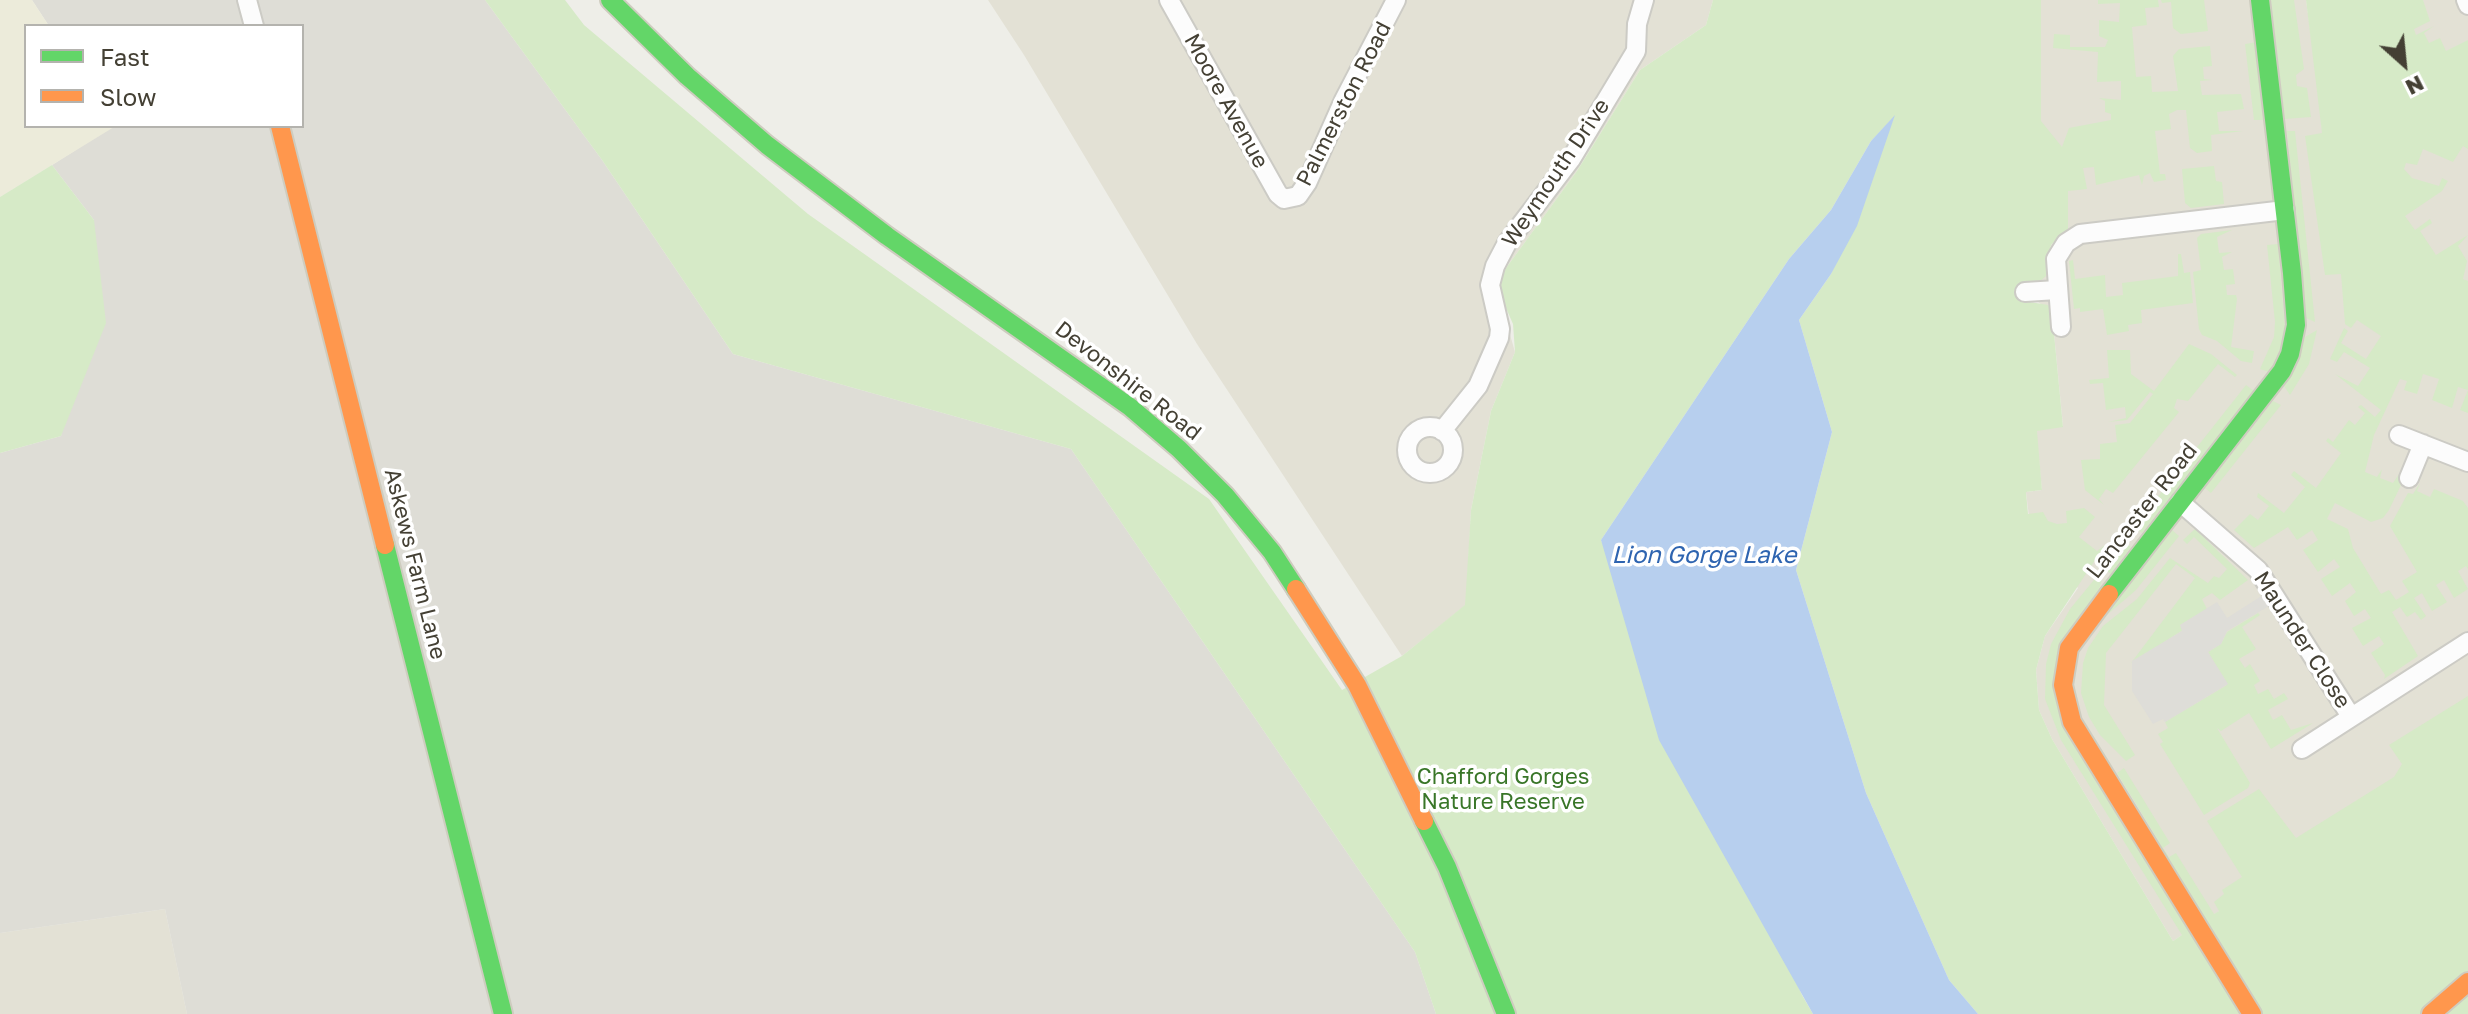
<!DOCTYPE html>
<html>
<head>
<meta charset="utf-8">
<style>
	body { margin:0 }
	#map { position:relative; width:2468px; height:1014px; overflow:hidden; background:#eeeee8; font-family:"Golos Text",sans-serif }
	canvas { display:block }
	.legend { position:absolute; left:24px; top:24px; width:280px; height:104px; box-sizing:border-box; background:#fff; border:2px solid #b4b3ae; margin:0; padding:10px 14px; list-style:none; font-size:24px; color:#444034 }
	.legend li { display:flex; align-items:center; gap:16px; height:40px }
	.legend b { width:40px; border:2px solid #b4b3ae }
	.north { position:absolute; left:2364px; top:24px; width:80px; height:80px; -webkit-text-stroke:6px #fff; paint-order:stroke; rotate:153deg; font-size:22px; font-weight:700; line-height:32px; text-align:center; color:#444034 }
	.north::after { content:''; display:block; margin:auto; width:28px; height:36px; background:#444034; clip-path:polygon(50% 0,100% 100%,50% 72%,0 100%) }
</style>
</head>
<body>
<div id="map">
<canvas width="2468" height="1014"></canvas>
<ul class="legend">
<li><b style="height:10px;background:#63d668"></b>Fast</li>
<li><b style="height:10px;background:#ff974d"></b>Slow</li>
</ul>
<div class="north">N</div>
</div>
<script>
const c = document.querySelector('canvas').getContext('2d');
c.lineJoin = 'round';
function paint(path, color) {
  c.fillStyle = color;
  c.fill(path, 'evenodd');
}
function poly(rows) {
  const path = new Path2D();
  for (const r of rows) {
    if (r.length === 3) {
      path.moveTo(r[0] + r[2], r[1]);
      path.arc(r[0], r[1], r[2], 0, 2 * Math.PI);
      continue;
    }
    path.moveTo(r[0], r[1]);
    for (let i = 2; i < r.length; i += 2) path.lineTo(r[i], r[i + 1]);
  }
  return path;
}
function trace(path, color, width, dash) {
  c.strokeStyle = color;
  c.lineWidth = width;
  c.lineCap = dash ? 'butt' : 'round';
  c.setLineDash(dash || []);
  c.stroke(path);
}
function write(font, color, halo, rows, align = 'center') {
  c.font = font + ' "Golos Text",sans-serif';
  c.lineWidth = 7;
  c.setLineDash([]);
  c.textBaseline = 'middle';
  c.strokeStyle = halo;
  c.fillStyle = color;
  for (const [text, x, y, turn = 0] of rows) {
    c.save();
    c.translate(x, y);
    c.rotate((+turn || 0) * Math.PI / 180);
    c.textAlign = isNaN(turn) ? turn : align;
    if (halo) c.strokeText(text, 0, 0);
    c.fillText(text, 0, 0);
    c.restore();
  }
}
paint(poly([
	[988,0,1713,0,1706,25,1640,70,1577,171,1495,283,1515,352,1491,411,1471,510,1466,605,1402,656,1197,344,1024,55],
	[2028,0,2306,0,2319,92,2331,236,2468,367,2468,750,2173,941,2052,739,2039,710,2036,670,2045,636,2078,588,2032,541,2026,492,2042,490,2036,430,2063,426,2052,313,2037,301,2024,301,2022,285,2048,259,2051,245,2068,229,2059,153,2032,127],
	[2378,0,2468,0,2468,54,2436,61],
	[2468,122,2468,315,2403,270,2399,142],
	[165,909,187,1014,0,1014,0,933]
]), '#e3e1d5');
paint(poly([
	[32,0,485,0,602,160,733,354,1071,449,1415,952,1436,1014,187,1014,165,909,0,933,0,453,61,436,94,220,52,165,113,126,302,126,302,26,49,26]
]), '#deddd6');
paint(poly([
	[0,0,32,0,49,26,26,26,26,126,114,127,0,197]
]), '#ecebda');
paint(poly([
	[485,0,565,0,584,25,808,214,1209,499,1342,690,1402,656,1465,605,1471,510,1491,411,1515,352,1513,324,1495,283,1577,171,1640,70,1706,25,1713,0,2041,0,2041,121,2062,147,2069,128,2111,120,2111,114,2105,112,2105,101,2099,98,2121,100,2121,81,2097,82,2098,52,2053,48,2054,34,2070,35,2070,47,2105,47,2108,40,2099,36,2099,20,2119,22,2120,3,2098,4,2098,0,2158,0,2159,7,2145,8,2147,25,2132,27,2136,77,2151,76,2152,92,2178,91,2173,56,2179,49,2210,46,2212,66,2203,67,2204,79,2212,80,2200,81,2202,95,2241,94,2244,109,2217,112,2219,131,2243,131,2211,135,2212,151,2197,153,2190,148,2186,110,2177,110,2169,114,2171,129,2155,131,2160,174,2165,174,2166,180,2154,182,2150,173,2144,176,2142,185,2139,175,2096,185,2094,167,2083,168,2087,189,2068,191,2068,229,2051,245,2046,276,2037,284,2022,285,2024,301,2048,305,2052,313,2063,427,2037,431,2042,490,2026,492,2028,514,2043,512,2048,521,2057,524,2067,523,2066,511,2084,508,2095,517,2079,537,2097,551,2105,545,2045,636,2036,670,2039,710,2052,739,2173,941,2182,935,2061,740,2045,699,2046,664,2051,644,2070,609,2098,575,2102,579,2100,587,2053,680,2169,857,2176,853,2214,914,2219,911,2214,902,2224,894,2222,890,2242,877,2207,821,2259,789,2296,838,2394,777,2402,764,2389,745,2468,696,2468,1014,1978,1014,1949,980,1866,793,1796,570,1832,432,1799,320,1831,274,1894,117,1871,141,1831,210,1789,259,1601,540,1802,995,1813,1014,1436,1014,1415,952,1071,449,733,354,602,160],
	[2161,0,2204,0,2208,31,2181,34,2173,28,2171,2,2162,3],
	[2271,0,2294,0,2304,69,2296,75,2297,86,2307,88,2311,117,2285,119],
	[2306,0,2423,0,2430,21,2414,29,2416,35,2434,26,2424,33,2429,43,2440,38,2446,51,2468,40,2468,149,2463,146,2453,162,2423,149,2417,165,2406,163,2404,169,2412,178,2439,186,2442,178,2448,181,2442,191,2405,216,2415,230,2430,219,2432,223,2420,231,2436,255,2468,235,2458,246,2467,261,2463,279,2468,281,2468,413,2460,410,2468,390,2458,387,2452,408,2432,400,2439,379,2423,374,2417,394,2404,390,2407,381,2400,379,2374,435,2365,472,2377,477,2382,469,2380,478,2393,483,2403,468,2399,481,2401,485,2389,510,2383,518,2371,522,2335,503,2327,519,2348,529,2353,548,2381,594,2389,590,2396,600,2409,592,2402,581,2417,572,2390,526,2408,493,2413,494,2420,483,2417,491,2430,497,2434,489,2463,501,2468,508,2468,569,2466,566,2458,571,2468,589,2454,598,2444,580,2436,585,2447,602,2432,611,2422,593,2414,598,2426,616,2421,620,2415,612,2407,617,2400,607,2392,612,2418,656,2384,679,2385,675,2371,653,2384,644,2379,636,2363,646,2352,628,2371,618,2365,609,2354,616,2345,601,2356,592,2350,583,2332,596,2321,579,2340,567,2334,559,2318,572,2303,550,2318,540,2312,530,2297,540,2288,527,2254,548,2234,530,2250,514,2258,520,2269,506,2257,497,2258,493,2284,513,2305,487,2291,475,2294,471,2316,488,2341,453,2326,441,2328,438,2333,442,2349,420,2355,425,2365,413,2358,407,2361,405,2375,417,2381,410,2335,374,2358,386,2370,368,2344,352,2337,362,2330,359,2344,328,2348,331,2341,343,2366,359,2381,336,2357,320,2351,328,2345,324,2341,274,2325,275,2305,136,2322,133],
	[2257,42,2263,120,2254,120,2245,44],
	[2287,131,2295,131,2315,322,2306,318],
	[52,165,94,220,106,323,61,436,0,453,0,197],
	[2214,166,2216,181,2222,182,2224,204,2191,208,2185,203,2182,169],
	[2232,230,2217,237,2219,253,2232,252,2222,257,2224,270,2233,269,2235,284,2226,285,2227,295,2236,295,2237,299,2231,347,2254,351,2252,363,2241,361,2217,341,2202,335,2199,329,2193,272,2201,270,2197,238,2201,234],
	[2278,244,2285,329,2281,348,2269,372,2260,369,2274,337,2275,322,2267,245],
	[2178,254,2181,254,2184,273,2190,272,2193,303,2141,310,2142,323,2128,325,2129,331,2107,335,2103,309,2080,312,2080,308,2074,309,2069,261,2073,260,2075,279,2105,275,2106,297,2123,295,2122,283,2178,276],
	[2317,330,2309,364,2290,395,2284,386,2298,364,2305,337],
	[2189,344,2211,354,2237,375,2235,377,2218,364,2188,401,2177,399,2174,408,2179,412,2113,493,2106,489,2099,499,2104,505,2085,490,2081,460,2100,459,2100,444,2117,442,2115,425,2130,423,2153,394,2150,392,2127,420,2108,422,2126,418,2125,407,2106,410,2103,383,2090,384,2089,380,2109,378,2107,350,2130,350,2131,374,2154,391],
	[2246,385,2254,391,2142,533,2134,527],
	[2273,401,2281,405,2211,493,2205,488],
	[2195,529,2248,580,2220,600,2212,593,2202,599,2207,609,2180,625,2183,630,2131,663,2195,578,2176,564,2106,653,2104,705,2135,755,2126,761,2100,735,2089,717,2081,693,2083,663,2088,648,2103,626,2137,599,2170,558,2208,583,2214,576,2219,578,2227,569,2194,537,2187,544,2183,540],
	[2172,530,2179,536,2136,590,2101,620],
	[2123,541,2131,547,2111,574,2107,571,2104,575,2100,572],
	[2258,613,2260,615,2242,627,2256,649,2239,659,2245,668,2250,664,2260,681,2254,685,2258,694,2268,689,2274,699,2284,693,2288,699,2268,710,2273,720,2282,715,2291,730,2313,723,2271,749,2249,713,2221,731,2217,728,2250,783,2248,788,2204,815,2160,744,2163,742,2158,734,2168,728,2165,722,2227,685,2208,652,2221,644,2227,632],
	[2124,768,2170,843,2163,848,2117,773]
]), '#d6eac7');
paint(poly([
	[2263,595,2269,606,2227,631,2221,644,2208,652,2228,684,2165,722,2163,719,2153,724,2132,691,2132,661,2182,631,2180,625,2217,602,2227,618]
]), '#deddd8');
paint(poly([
	[1895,115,1857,226,1831,274,1799,320,1832,432,1796,570,1866,793,1949,980,1978,1014,1813,1014,1659,740,1601,540,1789,259,1831,210,1871,141]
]), '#b7cfee');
const street = poly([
	[247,0,254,26],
	[1169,0,1278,194,1284,199,1298,196,1307,183,1344,100,1396,0],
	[2466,0,2468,5],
	[2025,292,2057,290],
	[2061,327,2056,259,2066,243,2080,234,2285,210],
	[1430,450,23],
	[1442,431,1478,386,1499,338,1500,329,1490,285,1495,266,1507,243,1571,159,1636,51,1637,24,1644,0],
	[2399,435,2468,462],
	[2409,478,2423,444],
	[2180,502,2258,570,2350,715],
	[2302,749,2468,642]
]);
const fast = poly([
	[610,0,687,76,767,145,887,236,1130,407,1179,449,1225,495,1272,552,1296,589],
	[385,545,503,1014],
	[2109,594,2282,371,2290,354,2296,325,2292,273,2260,0],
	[1424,821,1447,867,1506,1014]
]);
const slow = poly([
	[280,126,385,545],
	[1296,589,1357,685,1424,821],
	[2109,594,2069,648,2063,685,2072,722,2252,1014],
	[2431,1014,2468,982]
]);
trace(street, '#cccbc5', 22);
trace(fast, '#ceccbf', 22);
trace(slow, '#ceccbf', 22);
trace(street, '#fcfcfc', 18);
trace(fast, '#63d668', 18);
trace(slow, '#ff974d', 18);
write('22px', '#444034', '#fff', [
	["Moore Avenue",1226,101,61],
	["Palmerston Road",1344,104,-63],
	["Weymouth Drive",1556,173,-56],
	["Devonshire Road",1128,381,38],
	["Lancaster Road",2142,511,-52],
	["Askews Farm Lane",415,564,76],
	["Maunder Close",2302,640,57]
]);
write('22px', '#397628', '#fff', [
	["Chafford Gorges",1503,777],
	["Nature Reserve",1503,802]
]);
write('italic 24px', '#2e64b0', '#fff', [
	["Lion Gorge Lake",1704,555]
]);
</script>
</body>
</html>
